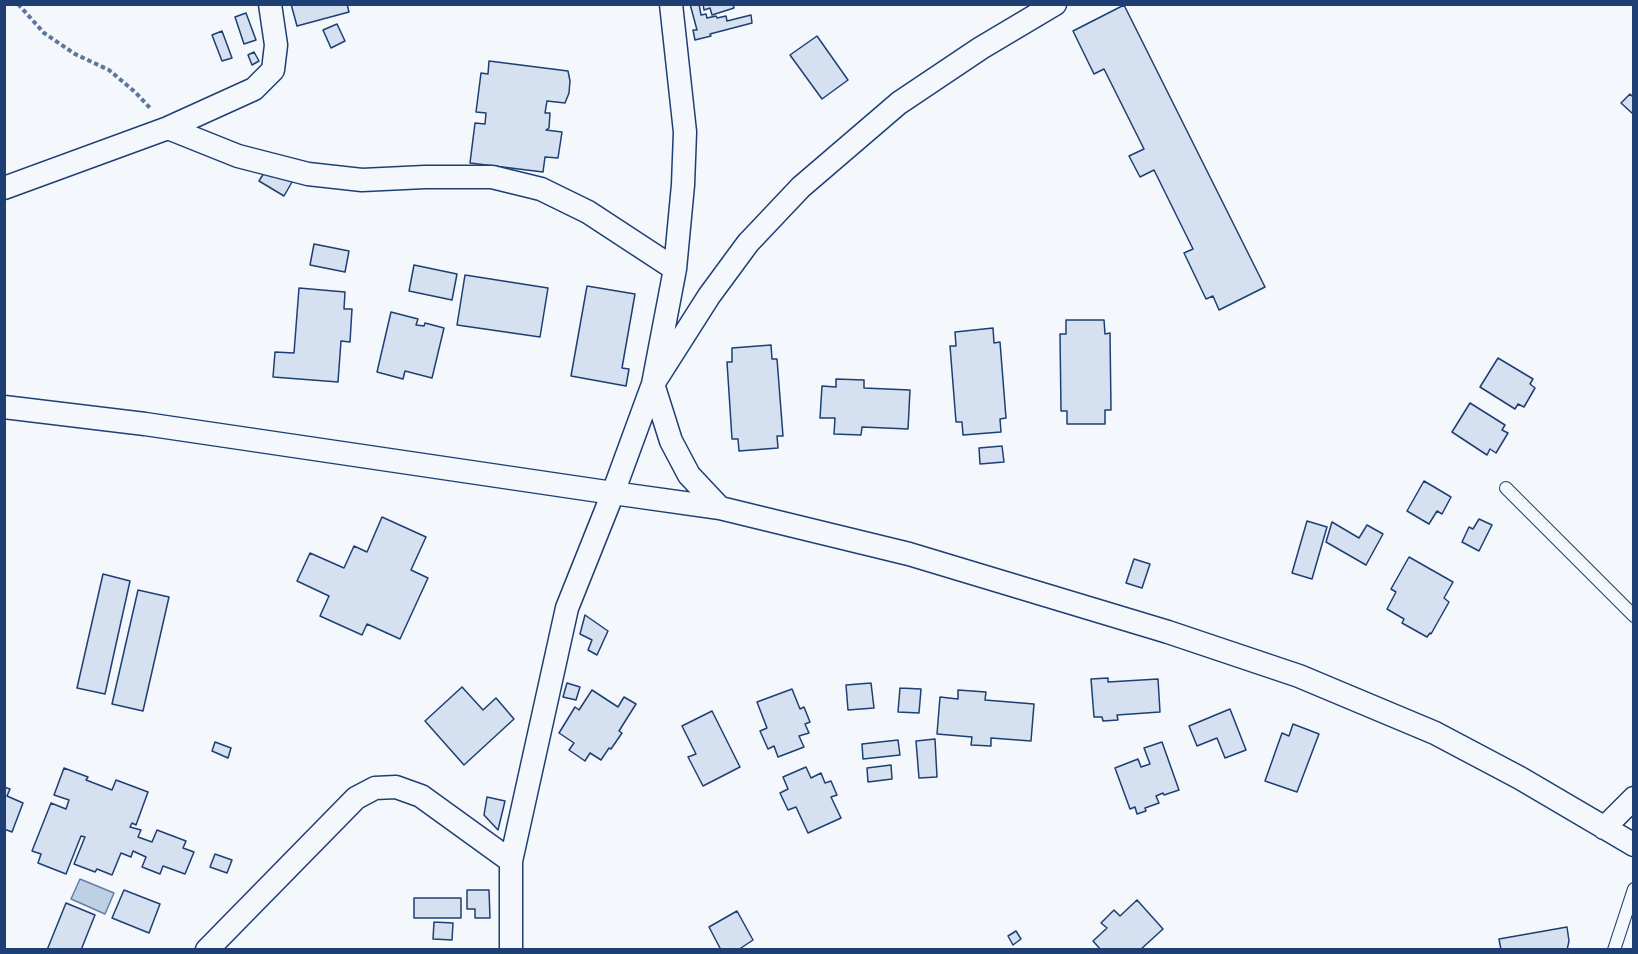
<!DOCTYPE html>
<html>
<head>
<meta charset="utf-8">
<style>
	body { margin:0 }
	#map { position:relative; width:1638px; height:954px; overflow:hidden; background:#f4f7fb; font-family:Inter,sans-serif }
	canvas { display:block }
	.frame { position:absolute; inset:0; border:6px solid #1d3f73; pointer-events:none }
</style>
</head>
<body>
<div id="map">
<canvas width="1638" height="954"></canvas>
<div class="frame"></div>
</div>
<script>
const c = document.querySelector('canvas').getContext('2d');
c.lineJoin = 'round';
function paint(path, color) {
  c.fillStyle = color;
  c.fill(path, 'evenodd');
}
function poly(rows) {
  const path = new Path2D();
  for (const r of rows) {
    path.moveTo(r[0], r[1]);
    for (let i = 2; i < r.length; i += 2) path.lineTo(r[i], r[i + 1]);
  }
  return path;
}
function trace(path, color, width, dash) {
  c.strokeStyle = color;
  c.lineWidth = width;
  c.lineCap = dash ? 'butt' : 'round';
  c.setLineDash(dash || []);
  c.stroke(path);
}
const water = poly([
	[80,879,114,893,105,914,71,899,80,879]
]);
paint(water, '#bed0e5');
trace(water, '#687fa3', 1.5);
const building = poly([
	[291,4,347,4,349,12,297,26,291,4],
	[690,4,699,4,701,15,706,14,707,18,716,16,717,18,726,16,727,21,751,15,752,23,710,34,711,36,695,40,693,30,697,30,690,4],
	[703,4,733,4,734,8,712,15,710,8,704,10,703,4],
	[1124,5,1265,287,1219,310,1213,296,1206,299,1184,253,1193,249,1154,170,1140,177,1129,156,1144,149,1104,69,1094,74,1073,31,1124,5],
	[246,13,256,40,244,44,235,17,246,13],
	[337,24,345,41,331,48,323,30,337,24],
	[222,31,232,58,222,61,212,35,222,31],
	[817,36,848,80,822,99,790,55,817,36],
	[254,52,259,61,252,65,248,55,254,52],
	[489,61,568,71,570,81,569,93,565,103,547,101,545,113,550,113,549,128,546,130,562,132,558,158,545,157,543,172,470,163,475,123,485,124,486,113,476,112,481,73,488,74,489,61],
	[1630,94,1634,98,1633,114,1621,103,1630,94],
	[267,168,292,182,284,196,259,181,267,168],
	[314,244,349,251,345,272,310,265,314,244],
	[414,265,457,274,452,300,409,291,414,265],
	[465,275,548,288,540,337,457,325,465,275],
	[587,286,635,294,622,368,629,369,626,386,571,376,587,286],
	[299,288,345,292,344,309,352,309,350,342,341,341,338,382,273,377,275,352,294,353,299,288],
	[391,312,418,319,416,325,424,326,425,323,444,328,432,378,405,371,403,379,377,372,391,312],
	[1066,320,1104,320,1105,334,1110,333,1111,410,1105,410,1105,424,1067,424,1067,411,1061,411,1060,334,1066,334,1066,320],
	[993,328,994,343,1000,342,1006,418,1000,419,1001,432,963,435,962,422,956,422,950,346,956,346,955,332,993,328],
	[771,345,772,359,777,359,783,436,777,436,778,448,739,451,738,439,732,439,727,362,732,362,732,348,771,345],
	[1498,358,1533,379,1530,384,1535,388,1524,407,1518,404,1515,409,1480,387,1498,358],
	[836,379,864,380,864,388,910,390,908,429,862,427,861,435,834,434,835,418,820,418,822,386,836,387,836,379],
	[1470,403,1505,425,1502,430,1508,433,1496,453,1490,449,1487,455,1452,432,1470,403],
	[1002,446,1004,462,980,464,979,448,1002,446],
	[1424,481,1451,497,1442,514,1437,511,1429,524,1407,511,1424,481],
	[382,517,426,537,411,570,428,578,400,639,367,624,362,635,320,616,329,596,297,581,310,553,344,568,354,546,367,552,382,517],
	[1479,519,1492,525,1479,551,1462,542,1469,527,1473,529,1479,519],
	[1307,521,1327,527,1312,579,1292,573,1307,521],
	[1332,522,1359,538,1367,525,1383,534,1366,565,1326,542,1332,522],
	[1409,557,1453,582,1444,598,1449,602,1431,634,1430,633,1427,637,1402,623,1404,619,1387,609,1396,592,1391,589,1409,557],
	[1134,559,1150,564,1142,588,1126,583,1134,559],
	[103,574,130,581,105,694,77,688,103,574],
	[138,590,169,597,143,711,112,704,138,590],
	[585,615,608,631,597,655,588,650,592,640,580,634,585,615],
	[1108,678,1108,682,1158,679,1160,712,1117,715,1118,720,1103,721,1102,717,1094,717,1091,679,1108,678],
	[567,683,580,687,576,700,563,697,567,683],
	[871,683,874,708,848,710,846,685,871,683],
	[462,687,483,710,496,698,514,719,464,765,425,721,462,687],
	[900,688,921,689,919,713,898,712,900,688],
	[792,689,800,709,804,707,810,722,805,724,809,733,799,736,804,747,778,757,774,746,768,749,760,731,767,728,757,702,792,689],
	[592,690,618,707,624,697,636,704,619,731,622,733,611,749,609,748,601,760,590,753,585,761,569,750,574,743,559,733,575,707,579,710,592,690],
	[958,690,986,692,985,700,1034,704,1031,741,991,738,991,746,971,745,972,737,937,734,940,697,958,699,958,690],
	[1230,709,1246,750,1225,758,1217,738,1197,746,1189,726,1230,709],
	[712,711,740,767,703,786,688,757,696,754,682,726,712,711],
	[1293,724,1319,734,1297,792,1265,781,1282,733,1289,736,1293,724],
	[935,739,937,777,919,778,916,741,935,739],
	[898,740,900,755,863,759,862,744,898,740],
	[215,742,231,748,228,758,212,751,215,742],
	[1162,742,1179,790,1164,795,1163,793,1156,796,1159,803,1145,808,1146,811,1137,814,1135,807,1130,809,1115,768,1138,759,1141,767,1150,764,1144,748,1162,742],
	[891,765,892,779,868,782,867,768,891,765],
	[806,767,811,778,821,773,825,783,831,781,837,795,831,797,841,818,808,833,796,807,788,810,780,793,788,789,783,777,806,767],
	[64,768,88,777,86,780,112,790,116,780,148,792,136,825,132,823,130,827,141,830,138,837,152,842,157,830,186,841,183,848,194,852,185,874,163,866,160,874,142,867,146,857,133,851,131,857,121,853,112,875,97,869,95,872,74,864,85,837,81,836,66,874,38,863,41,854,32,851,51,803,66,809,69,800,54,795,64,768],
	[4,787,10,789,7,796,23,803,12,832,4,829,4,787],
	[487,797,505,801,498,830,484,815,487,797],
	[215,854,232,860,227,873,210,867,215,854],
	[124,890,160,904,149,933,112,918,124,890],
	[467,890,489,890,490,918,475,918,475,909,467,909,467,890],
	[414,898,461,898,461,918,414,918,414,898],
	[1137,900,1163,929,1140,950,1101,950,1093,941,1107,928,1101,923,1114,910,1120,916,1137,900],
	[66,903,95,915,81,950,47,950,66,903],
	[737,911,753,940,738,950,721,950,709,927,737,911],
	[434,922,453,923,452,940,433,939,434,922],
	[1567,927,1569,941,1567,950,1501,950,1499,939,1567,927],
	[1016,931,1021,939,1013,945,1008,936,1016,931]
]);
paint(building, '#d5e0f0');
trace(building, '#1d3f73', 1.5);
const lane = poly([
	[1506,488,1634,616],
	[1614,950,1634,889]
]);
const street = poly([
	[168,128,238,156,308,174,362,180,425,177,492,177,541,189,588,212,675,269],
	[4,188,168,128,254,89,273,70,276,45,270,4],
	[4,407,145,424,613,493,720,508,909,554,1168,632,1299,676,1435,733,1520,778,1634,845],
	[720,508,689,475,671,441,653,384,709,296,748,243,801,187,899,103,981,48,1055,4],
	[1604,828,1634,798],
	[207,950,356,798,375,788,396,787,421,796,511,861],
	[511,950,511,861,567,608,613,493,653,384,675,269,683,185,685,132,671,4]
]);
trace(lane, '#1d3f73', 14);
trace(street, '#1d3f73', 25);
trace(poly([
	[18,4,44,33,75,54,109,70,135,92,151,109]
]), '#5e769c', 4, [4.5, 3]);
trace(lane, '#f4f7fb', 12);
trace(street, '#f4f7fb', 22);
</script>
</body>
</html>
